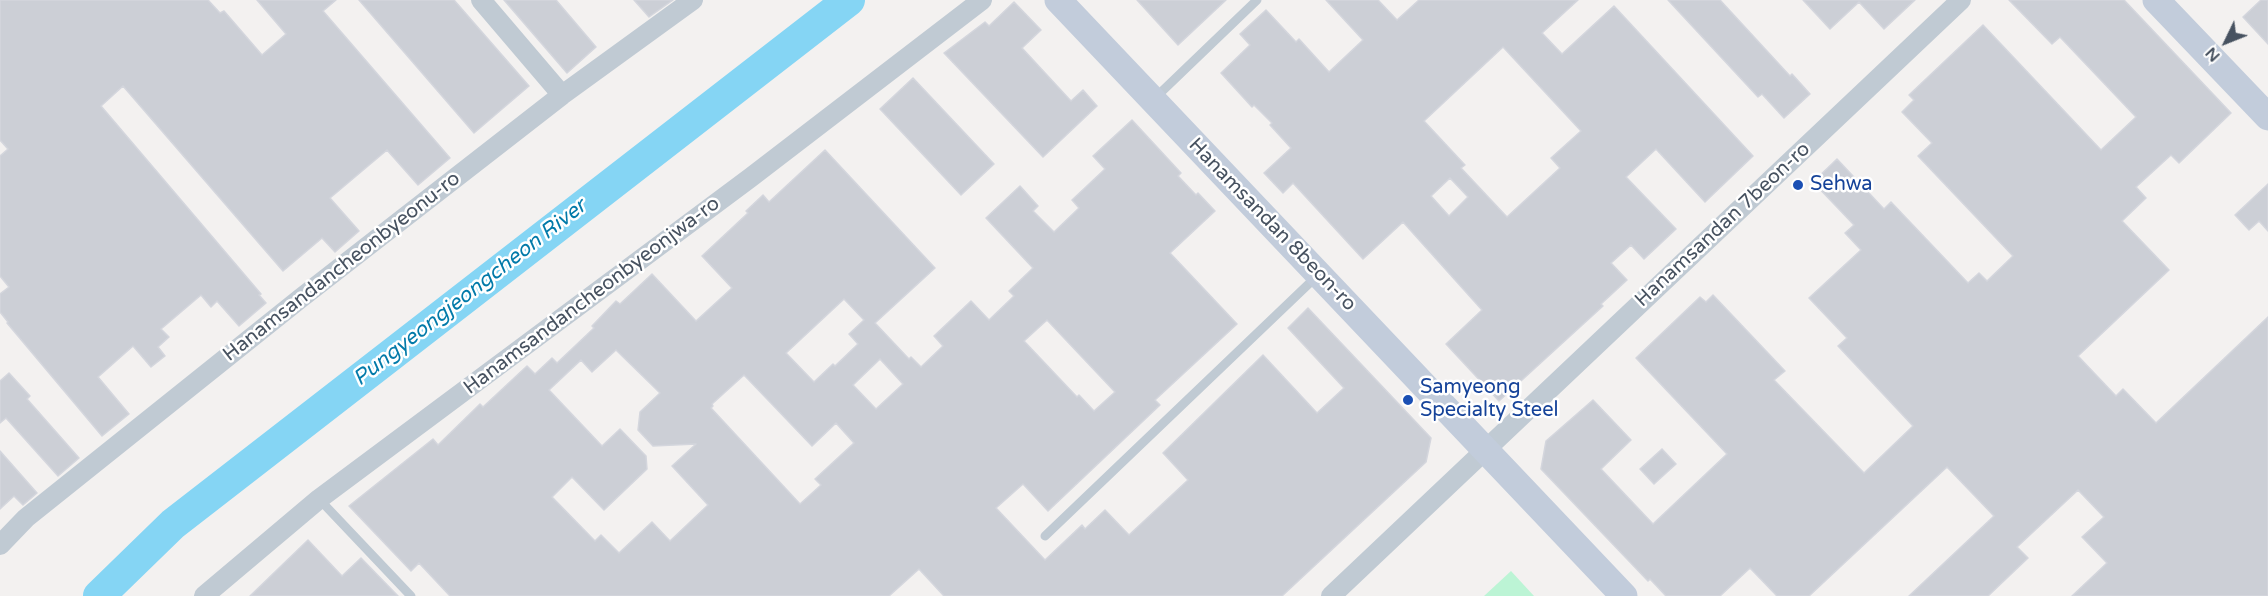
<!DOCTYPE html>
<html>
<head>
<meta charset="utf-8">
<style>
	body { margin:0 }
	#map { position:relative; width:2268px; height:596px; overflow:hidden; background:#f3f1f0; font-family:"Varela Round",sans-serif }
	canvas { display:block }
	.north { position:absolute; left:2196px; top:12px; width:60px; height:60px; -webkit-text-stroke:4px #fff; paint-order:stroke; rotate:227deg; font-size:16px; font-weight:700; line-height:24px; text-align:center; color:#475260 }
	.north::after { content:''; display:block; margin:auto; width:21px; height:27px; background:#475260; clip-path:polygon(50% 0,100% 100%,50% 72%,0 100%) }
</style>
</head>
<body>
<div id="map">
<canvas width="2268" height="596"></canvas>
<div class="north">N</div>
</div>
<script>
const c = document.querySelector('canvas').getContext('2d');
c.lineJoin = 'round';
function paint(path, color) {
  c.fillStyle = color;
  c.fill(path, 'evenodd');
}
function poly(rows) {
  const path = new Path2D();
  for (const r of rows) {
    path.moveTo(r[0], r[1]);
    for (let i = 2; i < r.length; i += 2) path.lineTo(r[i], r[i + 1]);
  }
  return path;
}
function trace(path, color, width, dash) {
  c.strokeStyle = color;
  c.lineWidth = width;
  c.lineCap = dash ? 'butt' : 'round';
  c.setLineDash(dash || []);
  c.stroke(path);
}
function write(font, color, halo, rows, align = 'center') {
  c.font = font + ' "Varela Round",sans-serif';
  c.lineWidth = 5;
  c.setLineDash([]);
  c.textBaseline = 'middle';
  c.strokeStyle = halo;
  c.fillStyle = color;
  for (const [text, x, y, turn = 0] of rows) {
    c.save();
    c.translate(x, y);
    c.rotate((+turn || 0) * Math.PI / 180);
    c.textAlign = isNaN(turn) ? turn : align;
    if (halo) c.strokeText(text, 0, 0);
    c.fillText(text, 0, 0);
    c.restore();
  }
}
paint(poly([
	[1511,571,1534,596,1484,596]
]), '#bcf4d5');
trace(poly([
	[99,596,173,524,849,0]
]), '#85d5f4', 32);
const building = poly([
	[0,0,208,0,220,13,224,11,262,55,286,34,257,0,336,0,323,11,450,158,418,185,387,150,330,198,359,231,335,252,322,238,283,271,123,86,101,106,261,294,259,295,266,303,239,326,217,301,211,307,201,295,161,329,169,337,158,347,165,356,151,367,133,346,98,377,129,414,102,436,7,323,8,322,0,312,0,294,9,287,0,276,0,156,8,149,0,140,0,0],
	[359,0,454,0,529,86,474,133,359,0],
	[504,0,556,0,596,47,567,73,504,0],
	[634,0,673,0,649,17,634,0],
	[1137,0,1226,0,1178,45,1137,0],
	[1326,0,1378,0,1397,20,1419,0,1578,0,1542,33,1562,54,1614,6,1753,156,1705,202,1656,149,1626,177,1676,229,1644,259,1631,245,1611,263,1627,280,1601,304,1603,306,1499,401,1446,344,1482,310,1403,222,1363,259,1293,183,1283,193,1264,173,1291,148,1270,125,1272,123,1254,105,1252,107,1221,73,1250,45,1240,34,1266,10,1296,42,1299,39,1329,72,1363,40,1326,0],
	[1503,47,1581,131,1551,158,1560,168,1507,217,1461,168,1465,165,1424,121,1503,47],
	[1450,178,1468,197,1449,216,1431,196,1450,178],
	[1668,0,1720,0,1790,76,1792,74,1810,94,1784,118,1762,94,1758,97,1668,0],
	[1803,0,1915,0,1884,29,1859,2,1830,29,1803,0],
	[2009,0,2124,0,2231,113,2179,163,2171,155,2136,187,2146,198,2122,221,2169,270,2078,356,2116,396,2123,389,2156,423,2268,317,2268,596,2072,596,2107,563,2082,537,2104,517,2078,490,2017,547,2028,558,1988,596,1909,596,1994,516,1947,467,1809,596,1777,596,1750,568,1720,596,1666,596,1650,579,1648,581,1541,469,1546,441,1593,400,1631,440,1601,469,1653,524,1727,454,1636,358,1700,297,1706,302,1713,295,1785,371,1774,380,1864,473,1913,426,1838,346,1847,338,1809,298,1861,250,1845,233,1854,225,1813,182,1837,159,1884,209,1891,202,1968,283,1979,273,1987,281,2013,256,1918,156,1932,143,1902,112,1914,100,1909,95,1983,25,2101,150,2136,117,2060,37,2052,44,2009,0],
	[2261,0,2268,0,2268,44,2243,17,2261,0],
	[1014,2,1041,30,1022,48,1071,101,1083,90,1097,106,1043,157,944,53,985,22,989,26,1014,2],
	[913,78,994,164,961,195,880,109,913,78],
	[1132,120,1181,173,1178,176,1196,195,1198,193,1215,211,1170,253,1237,324,1155,400,1160,405,1048,511,1023,484,996,508,1045,560,1082,525,1085,529,1105,510,1129,535,1188,480,1163,453,1263,355,1317,413,1344,388,1288,328,1308,308,1431,438,1426,462,1282,596,944,596,919,569,889,596,450,596,419,563,411,571,349,506,433,439,438,445,480,404,483,407,527,366,535,374,552,358,557,363,594,328,592,326,616,301,620,304,652,274,696,321,732,288,702,256,748,213,746,211,763,195,769,202,825,150,935,268,875,323,909,359,911,357,921,367,943,346,934,336,971,301,989,320,1014,296,1009,291,1033,268,986,218,1020,186,1038,206,1033,211,1054,232,1079,208,1072,200,1105,169,1093,156,1132,120],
	[844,299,864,320,849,334,858,344,835,366,833,364,814,382,786,353,844,299],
	[1047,320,1115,392,1094,411,1079,395,1077,397,1024,341,1047,320],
	[616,350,660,393,640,412,638,430,653,446,696,444,672,466,708,505,670,541,652,522,619,553,601,535,595,541,552,497,572,477,604,510,647,469,646,456,620,429,602,446,549,390,581,360,592,372,616,350],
	[880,359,903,384,876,409,853,385,880,359],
	[744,375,812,446,836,423,854,443,815,479,821,485,800,504,711,408,713,406,712,404,744,375],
	[2268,184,2268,231,2259,221,2249,230,2235,215,2268,184],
	[9,373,30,396,27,399,79,458,58,476,6,418,0,423,0,381,9,373],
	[1662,449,1676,464,1654,484,1640,469,1662,449],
	[0,451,37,493,23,505,14,496,0,509,0,451],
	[308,540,342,576,361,558,398,596,250,596,308,540]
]);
paint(building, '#cccfd6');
trace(building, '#d4d6dd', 1.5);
trace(poly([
	[1155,98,1257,0],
	[319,499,411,596],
	[1045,536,1317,276]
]), '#c0cad3', 9);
trace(poly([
	[481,0,562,95],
	[0,545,26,518,301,298,562,95,693,0],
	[204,596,319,499,750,178,982,0],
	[1331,596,1961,0]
]), '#c0cad3', 20);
trace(poly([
	[1058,0,1624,596],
	[2156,0,2268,117]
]), '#c2ccdb', 27);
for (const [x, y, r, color] of [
	[1798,185,6,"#1a4fb4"],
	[1408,400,6,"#1a4fb4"]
]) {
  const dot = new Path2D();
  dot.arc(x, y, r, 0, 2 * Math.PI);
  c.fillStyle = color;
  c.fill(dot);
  trace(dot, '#fff', 2);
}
write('20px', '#164399', '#fff', [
	["Sehwa",1810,185],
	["Samyeong",1420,388],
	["Specialty Steel",1420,411]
], 'left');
write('20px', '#475260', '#fff', [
	["Hanamsandan 8beon-ro",1272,225,46],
	["Hanamsandan 7beon-ro",1723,225,-43],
	["Hanamsandancheonbyeonu-ro",342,267,-38],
	["Hanamsandancheonbyeonjwa-ro",592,296,-37]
]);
write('italic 21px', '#027aa9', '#fff', [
	["Pungyeongjeongcheon River",470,293,-38]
]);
</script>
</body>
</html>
